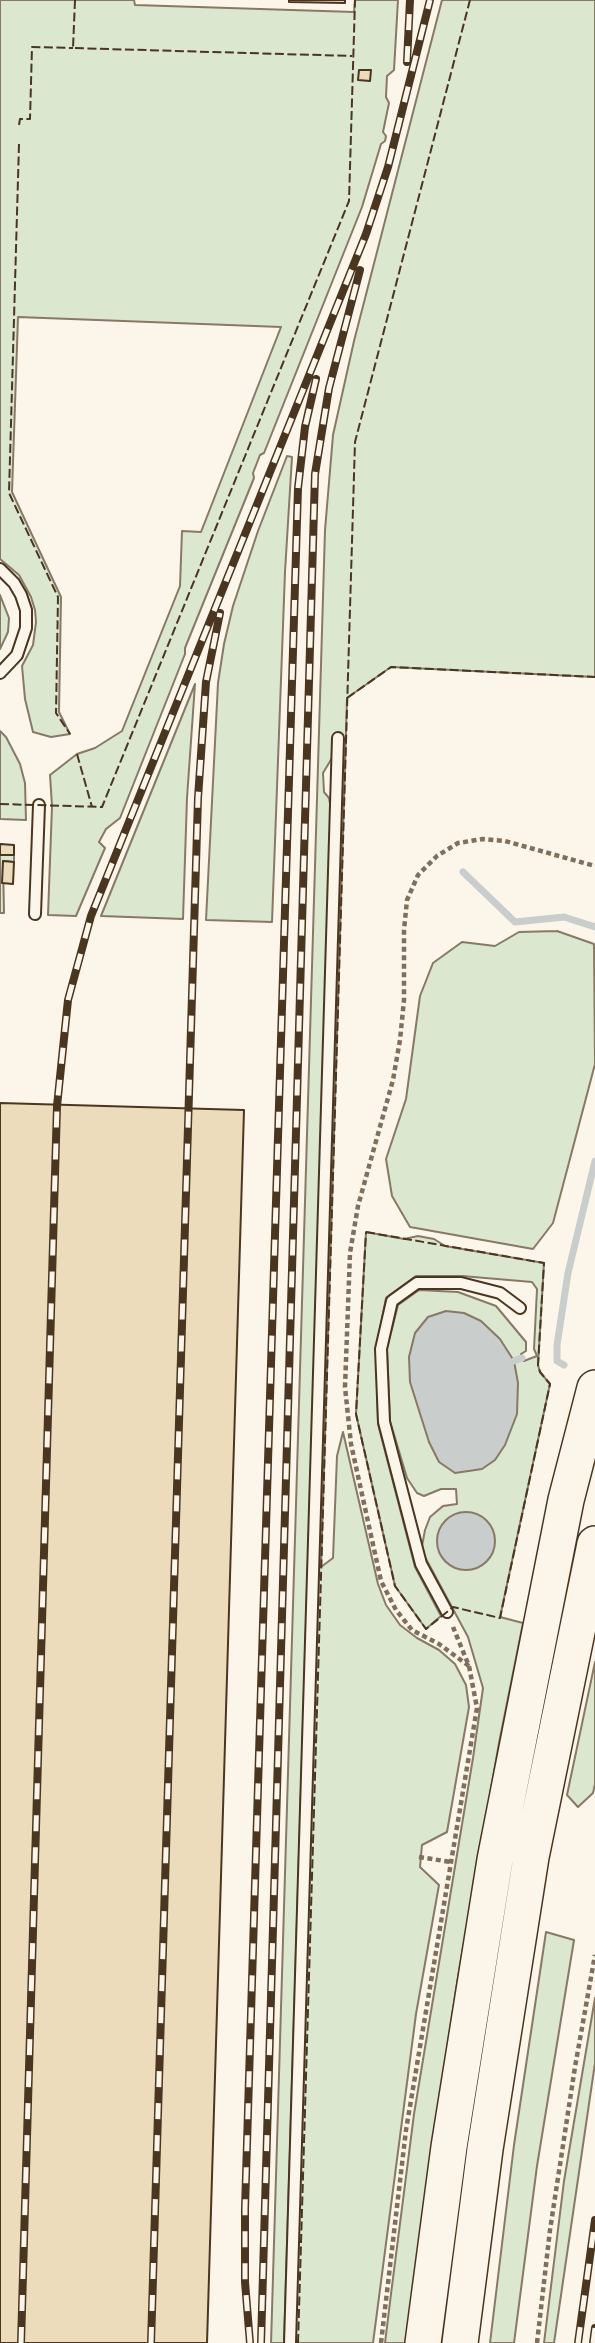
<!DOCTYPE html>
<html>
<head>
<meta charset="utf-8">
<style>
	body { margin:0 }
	canvas { display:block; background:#fbf6e9 }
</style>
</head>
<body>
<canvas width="595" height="2343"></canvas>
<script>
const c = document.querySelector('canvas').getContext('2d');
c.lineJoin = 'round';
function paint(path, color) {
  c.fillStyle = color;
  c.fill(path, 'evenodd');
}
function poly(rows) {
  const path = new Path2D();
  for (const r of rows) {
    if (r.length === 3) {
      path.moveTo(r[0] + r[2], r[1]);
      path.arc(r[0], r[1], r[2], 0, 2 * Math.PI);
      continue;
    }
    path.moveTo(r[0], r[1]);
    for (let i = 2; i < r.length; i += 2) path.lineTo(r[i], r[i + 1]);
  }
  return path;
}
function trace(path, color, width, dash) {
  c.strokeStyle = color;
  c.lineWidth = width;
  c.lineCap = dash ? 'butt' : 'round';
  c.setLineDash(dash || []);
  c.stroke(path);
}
const green = poly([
	[0,0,134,0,135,5,354,12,355,0,398,0,394,70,387,76,386,97,389,103,383,132,386,136,385,141,381,144,362,207,264,453,260,455,253,473,254,478,185,648,185,654,120,818,106,829,99,842,105,848,76,916,48,915,52,806,50,775,77,754,95,748,122,731,180,586,182,531,201,532,281,327,18,317,12,492,61,597,59,712,70,734,51,737,33,732,25,699,22,666,33,645,36,622,35,610,31,597,19,575,0,559,0,0],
	[442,0,595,0,595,677,391,667,347,698,321,1567,333,1558,337,1456,343,1432,378,1584,386,1605,400,1625,417,1638,439,1650,455,1664,466,1685,469,1707,447,1832,422,1845,420,1867,439,1885,416,2014,373,2343,294,2343,341,738,333,738,332,758,323,773,324,792,329,798,331,809,284,2343,271,2343,325,530,333,435,354,341,442,0],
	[287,456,292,457,285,572,272,922,206,920,218,683,224,644,233,606,258,531,287,456],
	[0,595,9,618,8,632,0,649,0,595],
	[195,684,187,798,183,919,101,916,195,684],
	[0,731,6,737,20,764,25,783,26,820,0,819,0,731],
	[0,855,14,855,14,862,3,861,4,913,0,913,0,855],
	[557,931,594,944,595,1064,553,1223,533,1249,410,1227,392,1196,386,1159,406,1099,420,996,433,963,462,942,495,946,519,932,557,931],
	[366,1232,404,1239,418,1236,434,1239,445,1246,544,1263,538,1365,540,1372,550,1384,500,1617,523,1623,499,1743,458,1977,436,2121,408,2343,385,2343,391,2294,414,2114,473,1758,483,1688,468,1637,425,1557,422,1546,425,1530,430,1517,443,1506,457,1504,456,1489,441,1489,424,1496,417,1493,407,1478,390,1421,387,1348,398,1305,419,1290,458,1292,496,1306,526,1342,526,1351,521,1354,524,1361,529,1359,537,1356,534,1349,537,1289,532,1282,462,1276,416,1276,386,1298,376,1349,378,1424,415,1567,441,1616,426,1629,395,1586,356,1414,366,1232],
	[595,1662,595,1784,593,1793,578,1807,567,1795,595,1662],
	[546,1932,574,1940,537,2166,514,2343,490,2343,514,2145,546,1932],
	[595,1998,595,2063,554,2343,544,2343,564,2181,595,1998]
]);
paint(green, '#dce7d0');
trace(green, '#887966', 2);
const water = poly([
	[446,1311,464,1313,481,1321,500,1339,514,1361,518,1383,517,1414,505,1445,495,1460,482,1469,455,1473,439,1462,429,1442,410,1382,409,1357,415,1333,428,1317,446,1311],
	[466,1541,29]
]);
paint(water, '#c9cecd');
trace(water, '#887966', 2);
trace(poly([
	[463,872,515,922,564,917,595,927],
	[514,1361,522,1358],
	[564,1365,557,1361,557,1345,568,1273,595,1161]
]), '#c9cecd', 7);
const building = poly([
	[289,0,345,0,345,3,289,2,289,0],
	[359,70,371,70,370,81,358,80,359,70],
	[0,844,14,845,14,855,0,855,0,844],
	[3,861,14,862,13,884,2,883,3,861],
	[0,1103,244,1110,207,2343,0,2343,0,1103]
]);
paint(building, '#ecdcbc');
trace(building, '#4a3520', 2);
const lane = poly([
	[0,569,14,583,21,595,26,610,26,628,17,655,0,673],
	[35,914,39,805],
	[447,1612,421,1564,384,1422,381,1349,392,1301,417,1283,461,1283,500,1293,520,1308],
	[290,2343,338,738]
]);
const primary = poly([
	[423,2343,449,2147,495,1860,566,1500,595,1388],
	[460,2343,485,2149,531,1857,595,1544]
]);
trace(lane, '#4a3520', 14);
trace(primary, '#4a3520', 38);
trace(poly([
	[469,1666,439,1644,412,1630,396,1610,381,1581,351,1444,345,1387,350,1253,358,1206,393,1080,400,1040,404,1000,404,930,407,900,418,875,437,856,458,843,483,839,505,841,595,866],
	[419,1857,451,1862],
	[381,2343,406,2130,477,1708,469,1666,453,1627],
	[537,2343,550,2230,575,2067,595,1955]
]), '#7f6f5c', 4.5, [5, 3.5]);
trace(lane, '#fbf6e9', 10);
trace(primary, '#fbf6e9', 35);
const rail = poly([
	[407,62,410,0],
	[21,2343,57,1106,68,1000,91,916,366,234,388,167,430,0],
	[151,2343,198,798,206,682,220,613],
	[250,2343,245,2282,245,2208,298,488,305,427,316,379],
	[261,2343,315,474,329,388,360,270],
	[578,2343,595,2220],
	[593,2343,595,2328]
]);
trace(rail, '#4a3520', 8);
trace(rail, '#fbf6e9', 5, [16]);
trace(poly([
	[75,0,73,48,352,56],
	[19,125,20,119,30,119,32,47,73,48],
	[19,144,9,493,58,597,56,713,70,734],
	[347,698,391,667,595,677],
	[77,754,92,807],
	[0,804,102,807,349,201,355,0],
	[366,1232,544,1263,538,1365,540,1372,550,1384,500,1618,453,1607,426,1629,395,1586,356,1414,366,1232],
	[298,2343,355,442,470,0]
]), '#4a3520', 2, [9, 3.5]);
</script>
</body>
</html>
